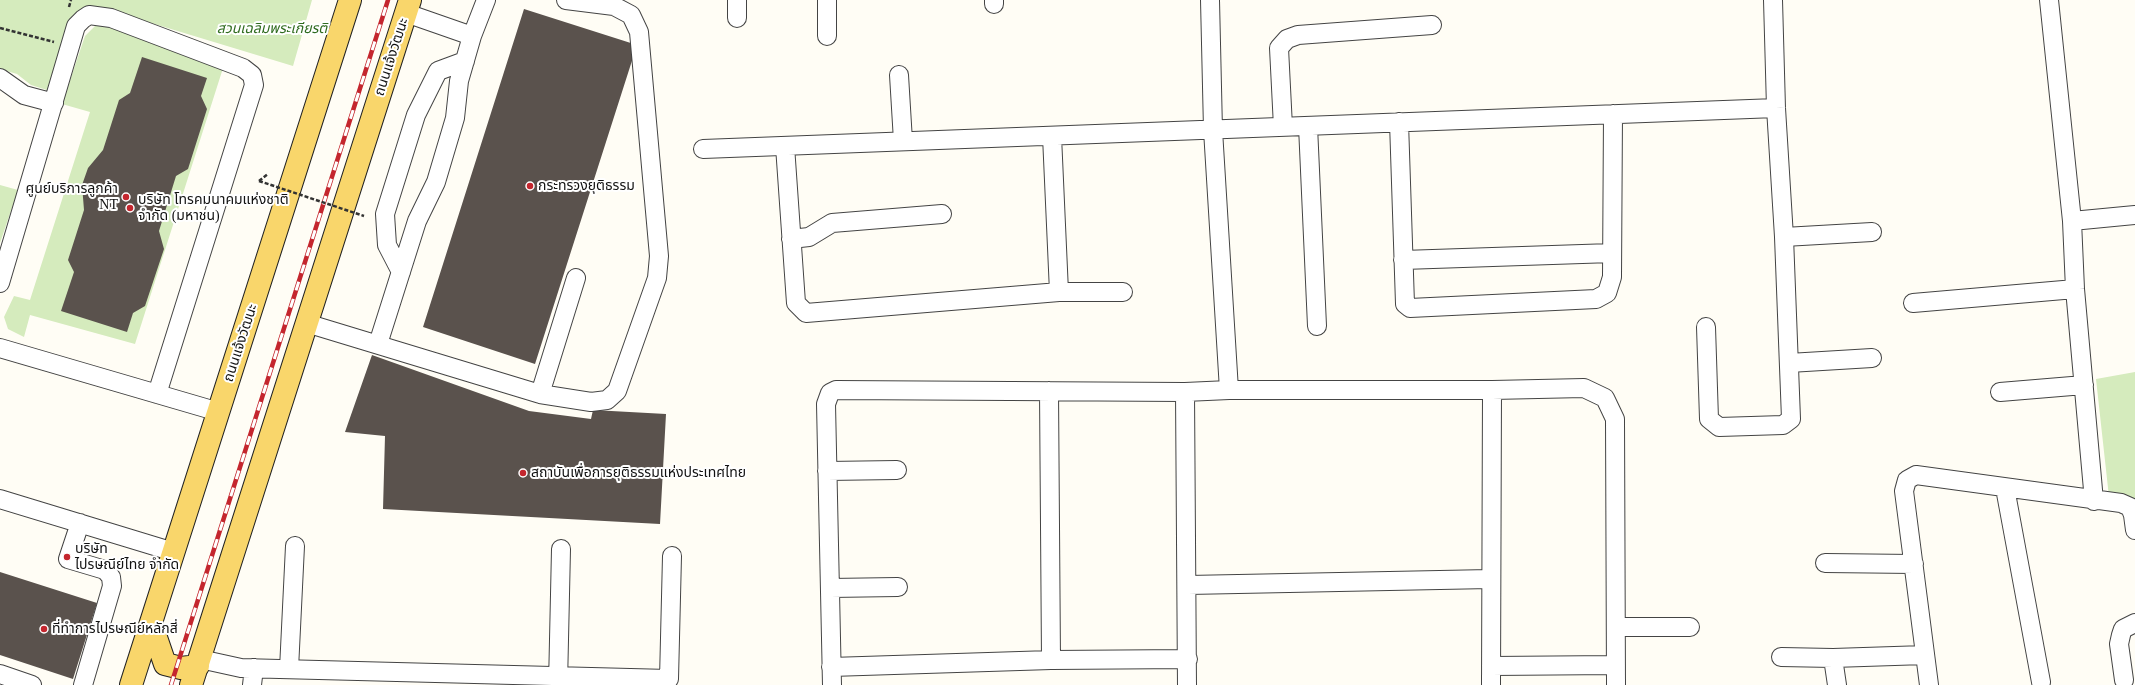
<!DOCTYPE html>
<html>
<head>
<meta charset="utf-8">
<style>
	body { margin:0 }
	canvas { display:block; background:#fffdf5 }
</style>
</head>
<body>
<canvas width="2135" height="685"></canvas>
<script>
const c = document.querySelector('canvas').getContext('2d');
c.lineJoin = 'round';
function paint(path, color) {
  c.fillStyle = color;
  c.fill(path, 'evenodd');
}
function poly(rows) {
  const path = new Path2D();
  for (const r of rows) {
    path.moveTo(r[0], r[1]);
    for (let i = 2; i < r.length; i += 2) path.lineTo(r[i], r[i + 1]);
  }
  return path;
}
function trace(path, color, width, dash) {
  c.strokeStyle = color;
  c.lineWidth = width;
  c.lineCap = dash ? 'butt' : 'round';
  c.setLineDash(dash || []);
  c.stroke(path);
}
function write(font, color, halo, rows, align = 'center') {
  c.font = font + ' "Times New Roman","Noto Sans Thai",serif';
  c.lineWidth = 4;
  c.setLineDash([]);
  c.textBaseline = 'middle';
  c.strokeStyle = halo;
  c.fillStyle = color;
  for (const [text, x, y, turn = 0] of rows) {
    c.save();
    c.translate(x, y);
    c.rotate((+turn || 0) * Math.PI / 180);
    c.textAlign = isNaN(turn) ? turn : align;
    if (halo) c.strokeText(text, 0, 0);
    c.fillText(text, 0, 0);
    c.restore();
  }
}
paint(poly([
	[0,0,312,0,293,66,105,9,90,8,50,91,31,85,17,74,0,69],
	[111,25,224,65,135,344,30,315,24,337,8,329,4,317,14,296,30,300,90,112,62,104,85,36,95,26],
	[0,185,18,190,0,243],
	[2135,372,2135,500,2109,497,2096,379]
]), '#d5ebbd');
paint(poly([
	[524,9,637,45,535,364,423,327],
	[142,57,207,78,201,96,207,109,188,169,176,176,159,231,164,249,145,306,133,313,127,332,61,311,74,272,68,260,84,210,82,185,88,168,103,150,119,100,130,93],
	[372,355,529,411,591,419,593,410,666,414,660,524,383,509,385,436,345,432],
	[0,572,97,603,73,679,0,655]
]), '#5a524d');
const minor = poly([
	[1210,0,1213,130,1229,390],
	[2049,0,2072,221,2075,289,2094,501],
	[994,4,994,0],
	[406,13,472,36],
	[737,18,737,0],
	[827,36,827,0],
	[899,75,903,141],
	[0,78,24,95,54,103],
	[1399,122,1405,304,1410,308,1596,299,1607,293,1612,277,1613,114],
	[1308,126,1317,326],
	[1283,127,1279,48,1287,39,1298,35,1432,25],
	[1052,136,1059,292],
	[785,146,796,303,806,313,1059,292,1123,292],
	[703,149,1776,108],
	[2072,221,2135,215],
	[1784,237,1872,232],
	[791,239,809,237,832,223,942,214],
	[1403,260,1612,253],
	[401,272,387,245,385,214,416,115,438,71,465,61],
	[0,283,76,26,83,19,89,15,111,18,243,68,252,75,254,85,157,394],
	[1913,303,2075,289],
	[306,323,540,394,591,402,607,400,617,391,657,278,659,256,639,32,631,15,614,6,566,0],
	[1706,327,1709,419,1719,427,1783,425,1791,419,1784,237,1776,108,1773,0],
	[378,344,417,221,436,182,455,118,459,81,472,36,486,0],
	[0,348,219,412],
	[1789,363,1872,358],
	[1049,391,1051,660],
	[1185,392,1187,685],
	[2000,392,2084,385],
	[540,394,576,278],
	[827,471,897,470],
	[2005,488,2041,682],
	[0,499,174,552],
	[80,523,68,559,105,570,111,577,112,586,83,685],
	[1825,563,1914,564],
	[1188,585,1490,579],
	[830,588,898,587],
	[1616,627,1690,627],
	[1781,657,1833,658,1925,655],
	[1833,658,1837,685],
	[200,659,241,668,669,679,672,556],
	[1491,666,1616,665],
	[831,667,1051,660,1188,659],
	[289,669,295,546],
	[0,674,32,685],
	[2124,680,2119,644,2121,635,2123,629,2135,623],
	[252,685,254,668],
	[558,685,561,549],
	[832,685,826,404,830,393,836,390,1185,392,1229,390,1492,390,1584,388,1605,398,1615,419,1616,685],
	[1491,685,1492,390],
	[1929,685,1904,491,1907,480,1916,475,2121,503,2130,507,2133,515,2135,530]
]);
const major = poly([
	[151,623,165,664,181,668,198,666],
	[131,685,350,0],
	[191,685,410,0]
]);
trace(minor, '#444', 20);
trace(major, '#222', 24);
trace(poly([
	[69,7,71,0],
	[0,28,54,42],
	[259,181,268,174]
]), '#333', 2.5, [4, 2]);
trace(minor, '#fff', 18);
trace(major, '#f9d66b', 22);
const rail = poly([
	[171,685,388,0]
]);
trace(rail, '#c4262e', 4.5);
trace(rail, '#fff', 3, [9]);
trace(poly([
	[259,181,364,216]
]), '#333', 2.5, [4, 2]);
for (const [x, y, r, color] of [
	[530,186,4,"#c4262e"],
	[126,197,4,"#c4262e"],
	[130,208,4,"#c4262e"],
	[523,473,4,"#c4262e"],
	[67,557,4,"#c4262e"],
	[44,629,4,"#c4262e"]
]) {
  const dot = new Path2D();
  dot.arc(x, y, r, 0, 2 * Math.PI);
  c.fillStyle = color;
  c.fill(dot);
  trace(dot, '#fff', 1.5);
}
write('italic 14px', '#2f6b1f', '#fff', [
	["สวนเฉลิมพระเกียรติ",272,29]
]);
write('14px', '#111', '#fff', [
	["ถนนแจ้งวัฒนะ",392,57,-72],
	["ถนนแจ้งวัฒนะ",241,343,-72]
]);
write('14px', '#111', '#fff', [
	["กระทรวงยุติธรรม",538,186],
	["ศูนย์บริการลูกค้า",118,189,"right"],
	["NT",118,205,"right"],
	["บริษัท โทรคมนาคมแห่งชาติ",138,200],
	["จำกัด (มหาชน)",138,216],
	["สถาบันเพื่อการยุติธรรมแห่งประเทศไทย",531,473],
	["บริษัท",75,549],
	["ไปรษณีย์ไทย จำกัด",75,565],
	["ที่ทำการไปรษณีย์หลักสี่",52,629]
], 'left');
</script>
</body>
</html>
